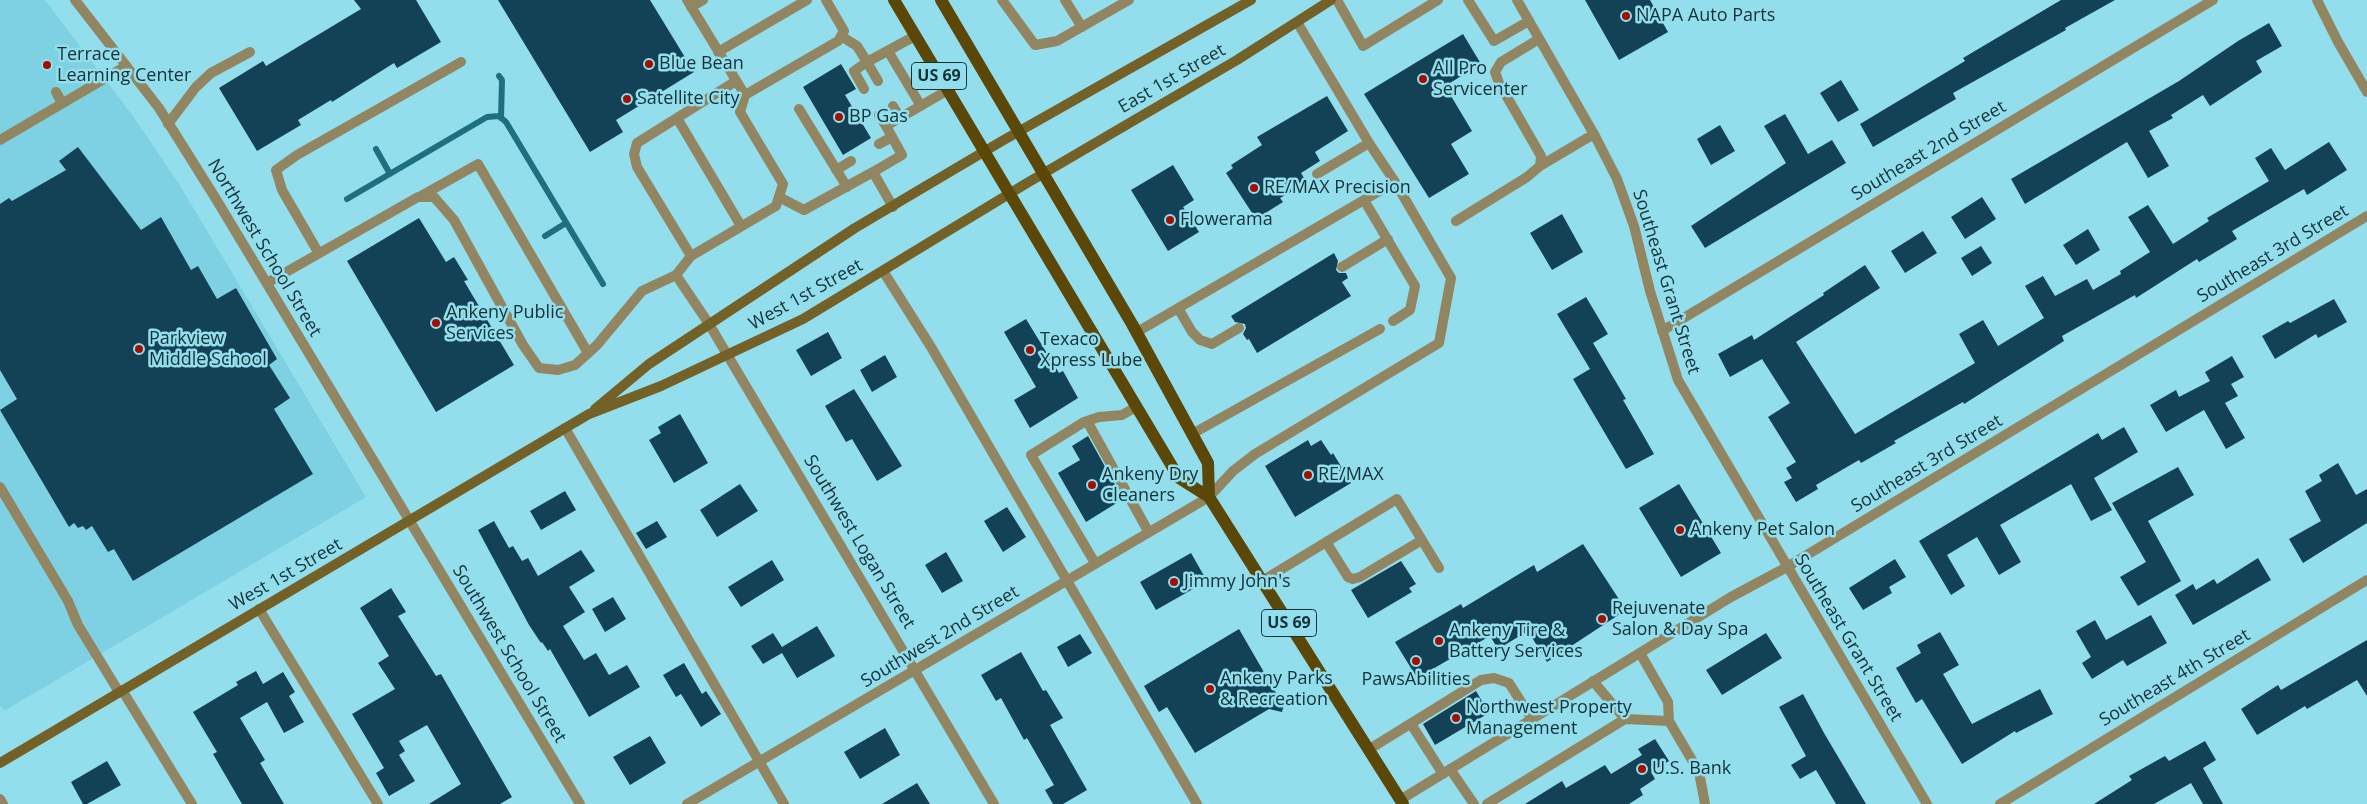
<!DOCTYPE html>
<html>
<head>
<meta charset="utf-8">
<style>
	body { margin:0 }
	canvas { display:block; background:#93deec }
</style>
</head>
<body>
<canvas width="2367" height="804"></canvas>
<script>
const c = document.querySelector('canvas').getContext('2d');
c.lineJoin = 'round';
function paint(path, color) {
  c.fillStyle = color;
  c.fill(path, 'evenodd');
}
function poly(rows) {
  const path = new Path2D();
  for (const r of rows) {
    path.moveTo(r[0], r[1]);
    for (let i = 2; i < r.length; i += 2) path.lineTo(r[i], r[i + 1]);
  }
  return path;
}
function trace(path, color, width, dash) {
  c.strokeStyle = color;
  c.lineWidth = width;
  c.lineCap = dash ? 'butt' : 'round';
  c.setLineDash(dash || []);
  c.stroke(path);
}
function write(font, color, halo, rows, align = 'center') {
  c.font = font + ' "Open Sans",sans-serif';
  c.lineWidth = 5;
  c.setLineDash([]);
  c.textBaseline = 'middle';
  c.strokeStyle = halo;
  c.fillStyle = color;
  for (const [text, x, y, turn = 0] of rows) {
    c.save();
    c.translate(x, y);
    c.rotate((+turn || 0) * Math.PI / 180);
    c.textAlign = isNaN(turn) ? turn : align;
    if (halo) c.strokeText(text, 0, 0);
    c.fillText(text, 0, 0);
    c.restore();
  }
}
paint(poly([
	[0,0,45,0,133,116,179,184,366,497,4,711,0,705]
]), '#7ed1e2');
trace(poly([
	[499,76,502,80,501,118],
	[376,149,390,174],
	[347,199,487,117,499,116,506,122,603,284],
	[545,236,566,223]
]), '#1e707e', 6);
paint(poly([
	[354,0,416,0,441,42,397,68,394,63,332,102,331,100,298,120,301,125,257,151,219,88,263,61,266,66,361,9],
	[498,0,650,0,694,72,616,120,623,132,590,152],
	[1585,0,1650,0,1668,32,1619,60],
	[2061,0,2115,0,2065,28,2066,30,1953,93,1956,99,1873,147,1860,124,1965,61,1963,58],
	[2269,23,2282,46,2256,61,2262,72,2210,106,2203,95,2171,115,2173,118,2149,131,2169,166,2148,178,2127,142,2025,204,2011,179,2179,81,2238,41],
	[1463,34,1481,64,1445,86,1472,131,1451,144,1469,174,1429,198,1364,94],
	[841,64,856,89,845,95,871,138,843,155,803,87],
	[1841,80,1859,110,1838,122,1820,93],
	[1327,96,1348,131,1315,152,1320,161,1301,173,1307,183,1280,198,1283,202,1256,219,1226,173,1233,168,1231,165,1262,145,1257,137],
	[1785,114,1808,154,1832,140,1846,163,1705,248,1691,226,1786,163,1764,126],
	[1720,125,1735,151,1711,165,1697,139],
	[2329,142,2347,170,2307,195,2304,189,2232,231,2237,239,2199,262,2197,259,2136,298,2135,295,2062,336,2064,341,1964,404,1963,402,1894,441,1896,443,1861,463,1859,460,1816,485,1818,489,1796,502,1784,482,1792,478,1786,468,1796,462,1768,417,1790,403,1762,359,1730,377,1718,354,1752,335,1754,340,1824,295,1823,293,1865,265,1880,288,1796,342,1855,434,1975,363,1959,334,1983,320,1998,346,2044,318,2025,286,2043,276,2055,296,2087,279,2093,290,2121,274,2120,271,2150,252,2128,217,2148,205,2173,244,2209,221,2207,218,2269,181,2255,158,2271,148,2285,170],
	[78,147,141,230,161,217,191,270,198,266,217,299,236,288,277,359,269,365,290,398,274,409,313,474,133,581,114,549,108,552,92,526,86,530,83,526,78,528,74,523,69,527,0,410,17,399,0,370,0,204,9,198,12,201,66,170,59,161],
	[1173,165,1194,200,1183,207,1199,232,1168,251,1131,190],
	[1982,197,1996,219,1965,239,1951,217],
	[1562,214,1583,252,1552,270,1530,233],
	[419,218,446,262,454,257,468,280,464,281,514,365,436,412,347,261],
	[2088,229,2100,250,2076,265,2063,245],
	[1923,231,1937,253,1905,273,1891,251],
	[1981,246,1992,263,1972,276,1961,258],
	[1334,253,1338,261,1336,270,1339,273,1346,273,1348,278,1342,282,1351,296,1257,353,1249,339,1247,340,1243,334,1246,328,1245,324,1235,322,1231,316],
	[1586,297,1608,334,1593,343,1626,399,1623,400,1654,454,1626,469,1573,379,1590,369,1557,314],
	[2334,299,2347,322,2318,338,2316,334,2275,359,2262,336,2288,321,2290,323],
	[1026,319,1059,373,1063,371,1078,398,1030,428,1014,400,1036,387,1004,332],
	[828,332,842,358,811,376,796,350],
	[885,355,897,377,872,392,860,370],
	[2232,356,2244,377,2231,384,2238,396,2225,403,2245,438,2226,449,2204,410,2166,432,2150,405,2176,390,2179,397,2210,381,2205,372],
	[854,389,902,466,877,481,852,439,846,442,825,406],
	[680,414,708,463,674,483,649,440,661,433,658,427],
	[2124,427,2138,452,2094,478,2112,510,2091,521,2071,484,2000,525,2021,562,1999,575,1977,537,1947,555,1965,586,1951,595,1919,541,2098,433,2102,440],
	[1088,436,1123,499,1086,522,1058,473,1080,460,1072,446],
	[1308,440,1311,446,1321,440,1331,455,1333,453,1351,483,1295,517,1265,466],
	[2338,463,2356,495,2367,489,2367,523,2303,563,2289,539,2321,521,2305,491,2322,481,2319,475],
	[2178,467,2194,495,2148,521,2181,581,2138,606,2120,577,2146,562,2112,503],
	[740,484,758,511,717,537,700,510],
	[1679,484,1721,553,1681,577,1639,508],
	[565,491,576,510,541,530,530,511],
	[1007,507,1026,537,1003,552,984,521],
	[494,521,509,548,513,546,522,561,528,558,538,576,581,550,595,571,569,587,585,612,563,626,584,660,596,653,609,675,627,665,640,687,589,717,550,649,548,651,542,642,541,643,529,625,478,530],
	[657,521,667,537,646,549,636,533],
	[1583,544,1626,610,1547,662,1528,631,1498,649,1490,636,1417,678,1395,642,1461,604,1463,608,1534,565,1537,572],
	[946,552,963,581,942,593,925,565],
	[1191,553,1207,581,1156,610,1140,582],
	[2258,558,2271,580,2193,625,2175,595,2193,584,2196,590,2214,579,2217,584],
	[1895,559,1906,577,1889,587,1892,593,1863,610,1849,588],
	[772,560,784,580,741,607,728,587],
	[1401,561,1416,584,1409,588,1412,592,1368,618,1351,590],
	[391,588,406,612,398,616,436,676,441,674,512,797,500,804,429,804,461,784,427,725,399,741,405,751,399,755,415,781,389,796,376,773,384,768,352,714,395,689,378,663,389,656,360,608],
	[613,597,626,619,605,632,592,609],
	[2151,615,2167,643,2127,666,2123,660,2092,679,2082,663,2091,657,2076,631,2095,620,2106,640],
	[817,626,835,656,797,678,782,653,763,664,751,646,773,633,782,647],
	[1239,629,1276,693,1286,696,1282,712,1269,709,1195,753,1167,707,1159,712,1144,686],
	[1940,632,1959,665,1943,674,1972,724,2040,689,2053,714,2016,733,2015,731,1962,764,1922,699,1916,703,1896,668,1921,653,1917,645],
	[1766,633,1782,658,1722,695,1706,670],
	[1080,634,1092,653,1068,667,1057,647],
	[2367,640,2367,696,2357,680,2307,709,2305,706,2257,735,2241,709,2278,685,2281,690],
	[1021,652,1043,691,1046,690,1063,718,1050,725,1087,790,1063,804,1053,804,1045,790,1054,785,1027,738,1024,740,1001,698,996,701,981,675],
	[684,663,702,694,706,691,721,714,701,727,681,694,676,697,663,675],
	[256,671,263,684,283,672,295,692,289,696,304,722,284,733,267,702,240,718,265,760,260,763,284,804,242,804,213,754,217,752,193,712,238,685,236,682],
	[1476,691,1489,713,1435,745,1423,724],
	[1803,694,1824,733,1866,804,1836,804,1816,770,1800,779,1791,765,1806,756,1779,707],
	[885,728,900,755,860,779,844,752],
	[650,736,666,763,630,785,613,757],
	[1655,739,1669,761,1651,772,1655,779,1640,789,1643,795,1629,804,1525,804,1562,781,1566,788,1605,765,1611,774,1642,755,1638,749],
	[2205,741,2216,760,2203,768,2223,804,2203,804,2191,783,2154,804,2094,804,2132,780,2129,776,2165,756,2169,761],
	[107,761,121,785,87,804,83,804,71,782],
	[917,783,930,804,882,804]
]), '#134257');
trace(poly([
	[687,0,745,95],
	[1002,0,1035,45,1057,41,1129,0],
	[1065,0,1082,27],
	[1337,0,1363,46,1438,0],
	[1468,0,1494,41,1529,21],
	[691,7,703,0],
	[1297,22,1369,143,1317,174],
	[841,36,857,46,867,62,915,36],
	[888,51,921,106],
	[718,52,807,0],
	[864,89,854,71,867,62,878,81],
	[56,92,62,103],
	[893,106,900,118],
	[799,109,847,187],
	[879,115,886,126,948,90],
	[677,118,741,226],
	[168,124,196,87,211,73,250,52],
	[0,140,126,66],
	[1369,143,1395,182],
	[879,144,892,137],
	[1540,166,1594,134],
	[836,170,851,161],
	[873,172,902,155,886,126],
	[419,197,478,164,588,353],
	[779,197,804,210,873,172,893,207],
	[1364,200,1415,286,1410,310,1393,321],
	[1456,221,1527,177,1540,166,1541,156,1499,83,1495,72,1501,62,1539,39],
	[318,252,282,190,276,170,297,155,461,62],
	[691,256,637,167,634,154,637,143,736,81],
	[1342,267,1388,239],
	[883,271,931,347,1197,804],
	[676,275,709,324],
	[267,283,418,197,434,197,454,220,523,345,539,368,558,370,575,365,597,345,642,291,676,275,691,256,776,206,783,184,740,112,745,95,838,41,844,31,826,0],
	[1178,308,1192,332,1200,340,1212,344,1239,328],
	[1137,332,1395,182,1451,278,1439,343,1255,454,1233,471,1209,497],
	[1087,421,1148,531],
	[565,428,784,804],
	[1192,434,1380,329],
	[0,487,68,601,78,625,119,692],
	[1326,542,1348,577,1353,579,1360,577,1422,540],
	[1095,563,1031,455,1084,422,1099,417,1122,415,1136,407],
	[1262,581,1397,499,1439,568],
	[259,609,378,804],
	[1640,653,1668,702,1669,721,1699,772,1705,804],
	[1593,681,1625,719,1669,721],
	[1411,724,1443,774],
	[1368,750,1481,680,1494,678,1509,683,1532,719],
	[1450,769,1474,804],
	[0,799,3,804],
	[1487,804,1625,719]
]), '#928662', 10);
trace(poly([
	[75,0,159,108,216,199,580,804],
	[1517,0,1595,136,1617,179,1634,226,1650,291,1678,380,1927,804],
	[2317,0,2338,42,2367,92],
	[709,324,994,804],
	[1662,331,2213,0],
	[122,690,192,804],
	[1400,800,1731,597,1787,567,2367,216],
	[687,804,1209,497],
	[2000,804,2367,580]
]), '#928662', 10);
trace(poly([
	[595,409,649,364,855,228,1002,141,1251,0],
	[0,763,589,414,661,386,803,319,1027,183,1237,60,1331,0]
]), '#746128', 10);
trace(poly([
	[894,0,1179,478,1209,497,1403,804],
	[941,0,1132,324,1208,463,1209,497]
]), '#5b4809', 12);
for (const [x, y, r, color] of [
	[1626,16,5,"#a30e00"],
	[649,64,5,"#a30e00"],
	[47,65,5,"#a30e00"],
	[1423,79,5,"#a30e00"],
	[627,99,5,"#a30e00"],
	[839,117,5,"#a30e00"],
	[1254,188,5,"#a30e00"],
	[1170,220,5,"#a30e00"],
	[436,323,5,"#a30e00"],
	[139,349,5,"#a30e00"],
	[1030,350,5,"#a30e00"],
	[1308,475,5,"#a30e00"],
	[1092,485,5,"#a30e00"],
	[1680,530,5,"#a30e00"],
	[1174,582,5,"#a30e00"],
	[1602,619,5,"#a30e00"],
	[1439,641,5,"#a30e00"],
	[1416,661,5,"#a30e00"],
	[1210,689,5,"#a30e00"],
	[1456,718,5,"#a30e00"],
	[1642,769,5,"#a30e00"]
]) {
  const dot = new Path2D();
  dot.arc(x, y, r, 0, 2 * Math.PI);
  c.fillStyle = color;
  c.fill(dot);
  trace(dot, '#93deec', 2);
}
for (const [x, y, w] of [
	[939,76,55],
	[1289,623,55]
]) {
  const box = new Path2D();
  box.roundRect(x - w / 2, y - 13.5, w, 27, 4);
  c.fillStyle = '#93deec';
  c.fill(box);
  trace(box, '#133238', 1);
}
write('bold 16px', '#133238', null, [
	["US 69",939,76],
	["US 69",1289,623]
]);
write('18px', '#133238', '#93deec', [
	["NAPA Auto Parts",1636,16],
	["Terrace",57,55],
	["Learning Center",57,76],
	["Blue Bean",659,64],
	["All Pro",1433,69],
	["Servicenter",1433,90],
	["Satellite City",637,99],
	["BP Gas",849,117],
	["RE/MAX Precision",1264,188],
	["Flowerama",1180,220],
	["Ankeny Public",446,313],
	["Services",446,334],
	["Parkview",149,339],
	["Middle School",149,360],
	["Texaco",1040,340],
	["Xpress Lube",1040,361],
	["Ankeny Dry",1102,475],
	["Cleaners",1102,496],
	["RE/MAX",1318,475],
	["Ankeny Pet Salon",1690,530],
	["Jimmy John's",1184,582],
	["Rejuvenate",1612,609],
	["Salon & Day Spa",1612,630],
	["Ankeny Tire &",1449,631],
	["Battery Services",1449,652],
	["Ankeny Parks",1220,679],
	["& Recreation",1220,700],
	["PawsAbilities",1416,680,"center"],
	["Northwest Property",1466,708],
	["Management",1466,729],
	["U.S. Bank",1652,769]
], 'left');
write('18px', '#133238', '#93deec', [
	["East 1st Street",1172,79,-30],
	["Southeast 2nd Street",1929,151,-31],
	["Northwest School Street",264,248,59],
	["Southeast 3rd Street",2273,254,-31],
	["Southeast Grant Street",1666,282,73],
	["West 1st Street",806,295,-29],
	["Southeast 3rd Street",1927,464,-31],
	["Southwest Logan Street",859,542,59],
	["West 1st Street",286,575,-30],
	["Southwest 2nd Street",940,637,-31],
	["Southeast Grant Street",1848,638,59],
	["Southwest School Street",509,654,59],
	["Southeast 4th Street",2175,678,-31]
]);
</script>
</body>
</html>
